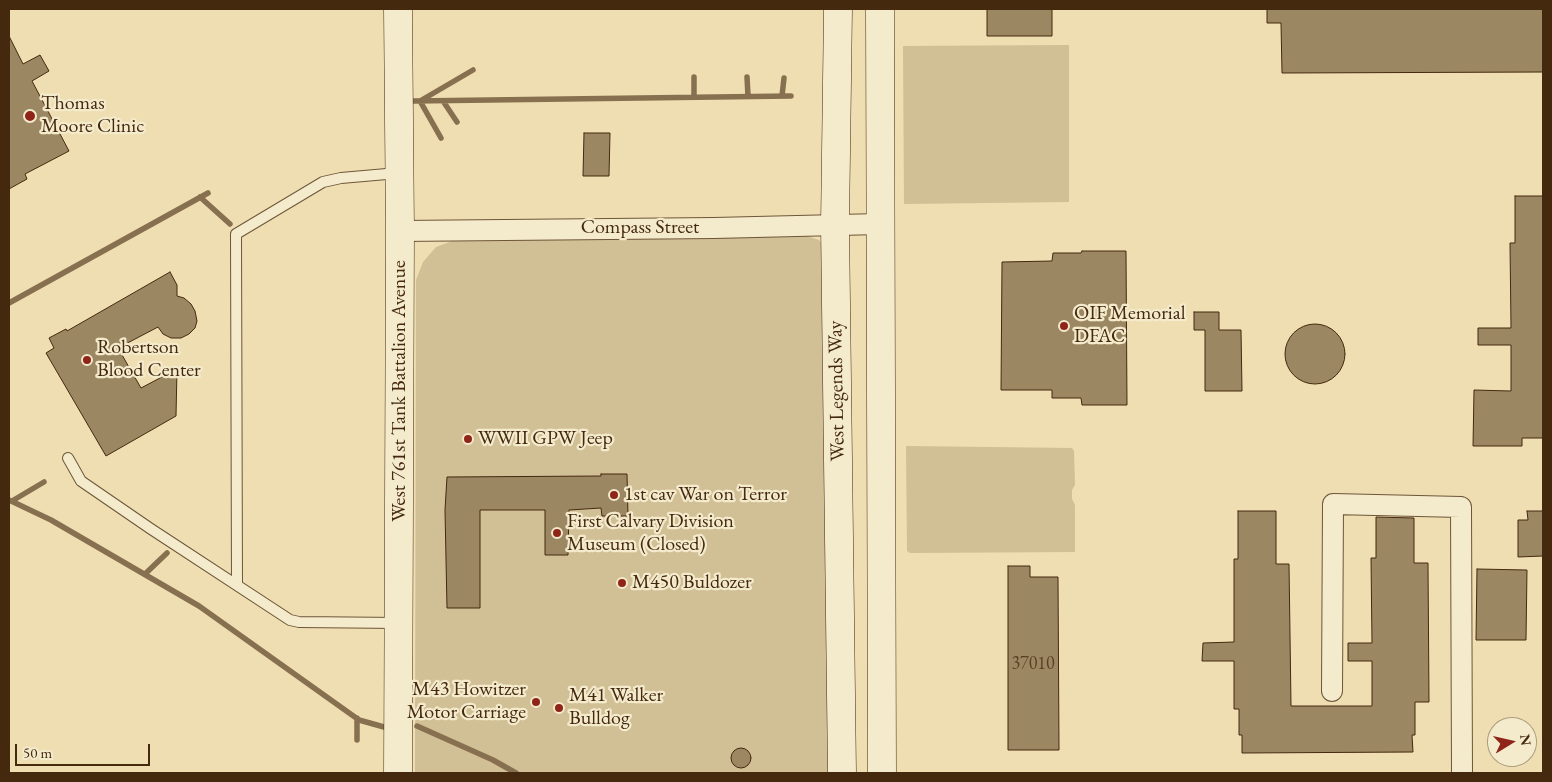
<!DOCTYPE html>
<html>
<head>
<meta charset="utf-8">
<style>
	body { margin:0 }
	#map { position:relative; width:1552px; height:782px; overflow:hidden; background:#eedeb1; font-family:"EB Garamond",serif }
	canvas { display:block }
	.frame { position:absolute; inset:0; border:10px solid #44290f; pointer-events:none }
	.north { position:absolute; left:1487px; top:717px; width:50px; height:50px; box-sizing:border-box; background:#f4eacc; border:1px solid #ae9d80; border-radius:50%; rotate:81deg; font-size:14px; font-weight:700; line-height:20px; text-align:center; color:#44290f }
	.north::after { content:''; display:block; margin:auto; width:18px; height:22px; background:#8f2418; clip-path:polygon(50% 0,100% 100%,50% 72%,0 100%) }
	.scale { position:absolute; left:15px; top:744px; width:135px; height:22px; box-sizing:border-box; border:2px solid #44290f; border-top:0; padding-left:6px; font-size:15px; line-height:18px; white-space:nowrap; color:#44290f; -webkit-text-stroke:4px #f4eacc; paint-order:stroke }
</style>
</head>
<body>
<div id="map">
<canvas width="1552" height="782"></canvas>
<div class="frame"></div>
<div class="north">N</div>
<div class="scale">50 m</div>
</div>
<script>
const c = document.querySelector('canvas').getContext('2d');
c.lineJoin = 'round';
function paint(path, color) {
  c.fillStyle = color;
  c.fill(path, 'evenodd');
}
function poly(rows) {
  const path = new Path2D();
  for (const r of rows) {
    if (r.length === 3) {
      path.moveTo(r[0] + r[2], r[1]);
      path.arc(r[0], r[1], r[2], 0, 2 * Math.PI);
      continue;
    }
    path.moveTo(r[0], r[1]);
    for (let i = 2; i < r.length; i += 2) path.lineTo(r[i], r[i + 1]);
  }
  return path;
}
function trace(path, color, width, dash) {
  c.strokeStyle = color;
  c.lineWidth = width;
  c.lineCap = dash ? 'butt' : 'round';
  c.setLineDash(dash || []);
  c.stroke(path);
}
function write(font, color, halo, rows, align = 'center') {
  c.font = font + ' "EB Garamond",serif';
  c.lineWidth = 4.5;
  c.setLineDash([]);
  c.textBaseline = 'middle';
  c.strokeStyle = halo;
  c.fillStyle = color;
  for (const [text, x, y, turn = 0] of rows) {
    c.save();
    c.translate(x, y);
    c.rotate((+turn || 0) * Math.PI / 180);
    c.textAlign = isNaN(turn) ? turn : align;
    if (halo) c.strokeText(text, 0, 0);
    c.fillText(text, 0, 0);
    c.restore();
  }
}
paint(poly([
	[1069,45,1069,202,904,204,903,46],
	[807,236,819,240,827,251,831,773,415,773,416,280,423,262,436,247,455,240],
	[906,446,1072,448,1074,451,1075,485,1072,490,1072,499,1075,505,1075,552,910,553,907,551]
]), '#d1bf95');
trace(poly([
	[694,77,694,97],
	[747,77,748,96],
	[782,96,784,78],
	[414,101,791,96],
	[443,101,457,122],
	[441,138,420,101,473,70],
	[200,197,230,224],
	[9,303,208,193],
	[9,500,51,520,199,606,359,720,384,727],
	[12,501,44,482],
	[145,574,167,553],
	[357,718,357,740],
	[417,726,493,760,516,773]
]), '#87704f', 5.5);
const building = poly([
	[987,9,1052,9,1052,36,987,36,987,9],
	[1267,9,1543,9,1543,72,1282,73,1281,23,1267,23,1267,9],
	[9,36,23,64,40,55,49,71,32,81,69,151,25,174,27,179,9,189,9,36],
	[584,133,610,133,609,176,583,176,584,133],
	[1515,196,1543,196,1543,438,1522,438,1522,446,1473,446,1474,390,1511,391,1511,345,1478,345,1478,328,1511,328,1510,243,1515,243,1515,196],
	[1082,251,1126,251,1127,405,1082,405,1081,398,1052,398,1052,390,1001,390,1002,262,1052,261,1053,253,1081,253,1082,251],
	[170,272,177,285,177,296,184,298,191,304,195,311,197,321,195,328,189,334,181,338,171,338,163,334,158,327,118,348,141,388,177,369,176,416,106,456,46,353,54,348,49,338,66,329,67,331,170,272],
	[1194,312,1219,312,1219,330,1241,330,1242,391,1205,391,1205,330,1194,330,1194,312],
	[1315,354,30],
	[601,474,627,474,628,516,602,516,601,508,569,510,568,555,545,555,545,510,480,510,480,608,447,608,445,510,447,477,601,476,601,474],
	[1238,511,1276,511,1276,564,1289,564,1291,706,1372,706,1372,661,1348,661,1348,643,1372,643,1371,558,1376,558,1376,517,1414,518,1414,563,1428,563,1429,702,1415,702,1415,735,1412,735,1413,752,1242,753,1242,735,1239,735,1239,709,1234,709,1234,661,1202,661,1203,643,1234,642,1234,559,1238,559,1238,511],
	[1527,511,1543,511,1543,556,1518,557,1518,520,1528,520,1527,511],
	[1008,566,1030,566,1030,577,1058,577,1059,750,1008,750,1008,566],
	[1477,569,1527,570,1526,640,1476,640,1477,569],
	[741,758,10]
]);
paint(building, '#9c8763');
trace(building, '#44290f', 1);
const lane = poly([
	[68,458,81,481,151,529,290,620,299,622,399,623],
	[237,585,236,234,323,182,341,178,398,173]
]);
const street = poly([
	[400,231,714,228,880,224],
	[1332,691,1333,504,1461,507,1462,773]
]);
const secondary = poly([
	[398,9,400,231,398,773],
	[838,9,835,225,842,773],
	[880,9,882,773]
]);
trace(lane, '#6e5638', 12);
trace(street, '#6e5638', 22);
trace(secondary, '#44290f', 29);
trace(lane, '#f4eacc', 10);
trace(street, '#f4eacc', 20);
trace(secondary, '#f4eacc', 28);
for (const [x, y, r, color] of [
	[30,116,6,"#8f2418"],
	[1064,326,5,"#8f2418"],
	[87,360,5,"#8f2418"],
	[468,439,5,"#8f2418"],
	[614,495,5,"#8f2418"],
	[557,533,5,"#8f2418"],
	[622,583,5,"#8f2418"],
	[536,702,5,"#8f2418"],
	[559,708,5,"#8f2418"]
]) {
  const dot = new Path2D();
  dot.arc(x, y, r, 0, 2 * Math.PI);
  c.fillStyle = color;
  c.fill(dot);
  trace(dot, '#f4eacc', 2);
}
write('18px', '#5a4024', null, [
	["37010",1033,664]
]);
write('20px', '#44290f', '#f4eacc', [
	["Thomas",41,104],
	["Moore Clinic",41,127],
	["OIF Memorial",1074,314],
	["DFAC",1074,337],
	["Robertson",97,348],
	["Blood Center",97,371],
	["WWII GPW Jeep",478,439],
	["1st cav War on Terror",624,495],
	["First Calvary Division",567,522],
	["Museum (Closed)",567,545],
	["M450 Buldozer",632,583],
	["M43 Howitzer",526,690,"right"],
	["Motor Carriage",526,713,"right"],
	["M41 Walker",569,696],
	["Bulldog",569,719]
], 'left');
write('20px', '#44290f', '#f4eacc', [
	["Compass Street",640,228],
	["West 761st Tank Battalion Avenue",400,391,-90],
	["West Legends Way",837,391,-91]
]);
</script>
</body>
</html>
